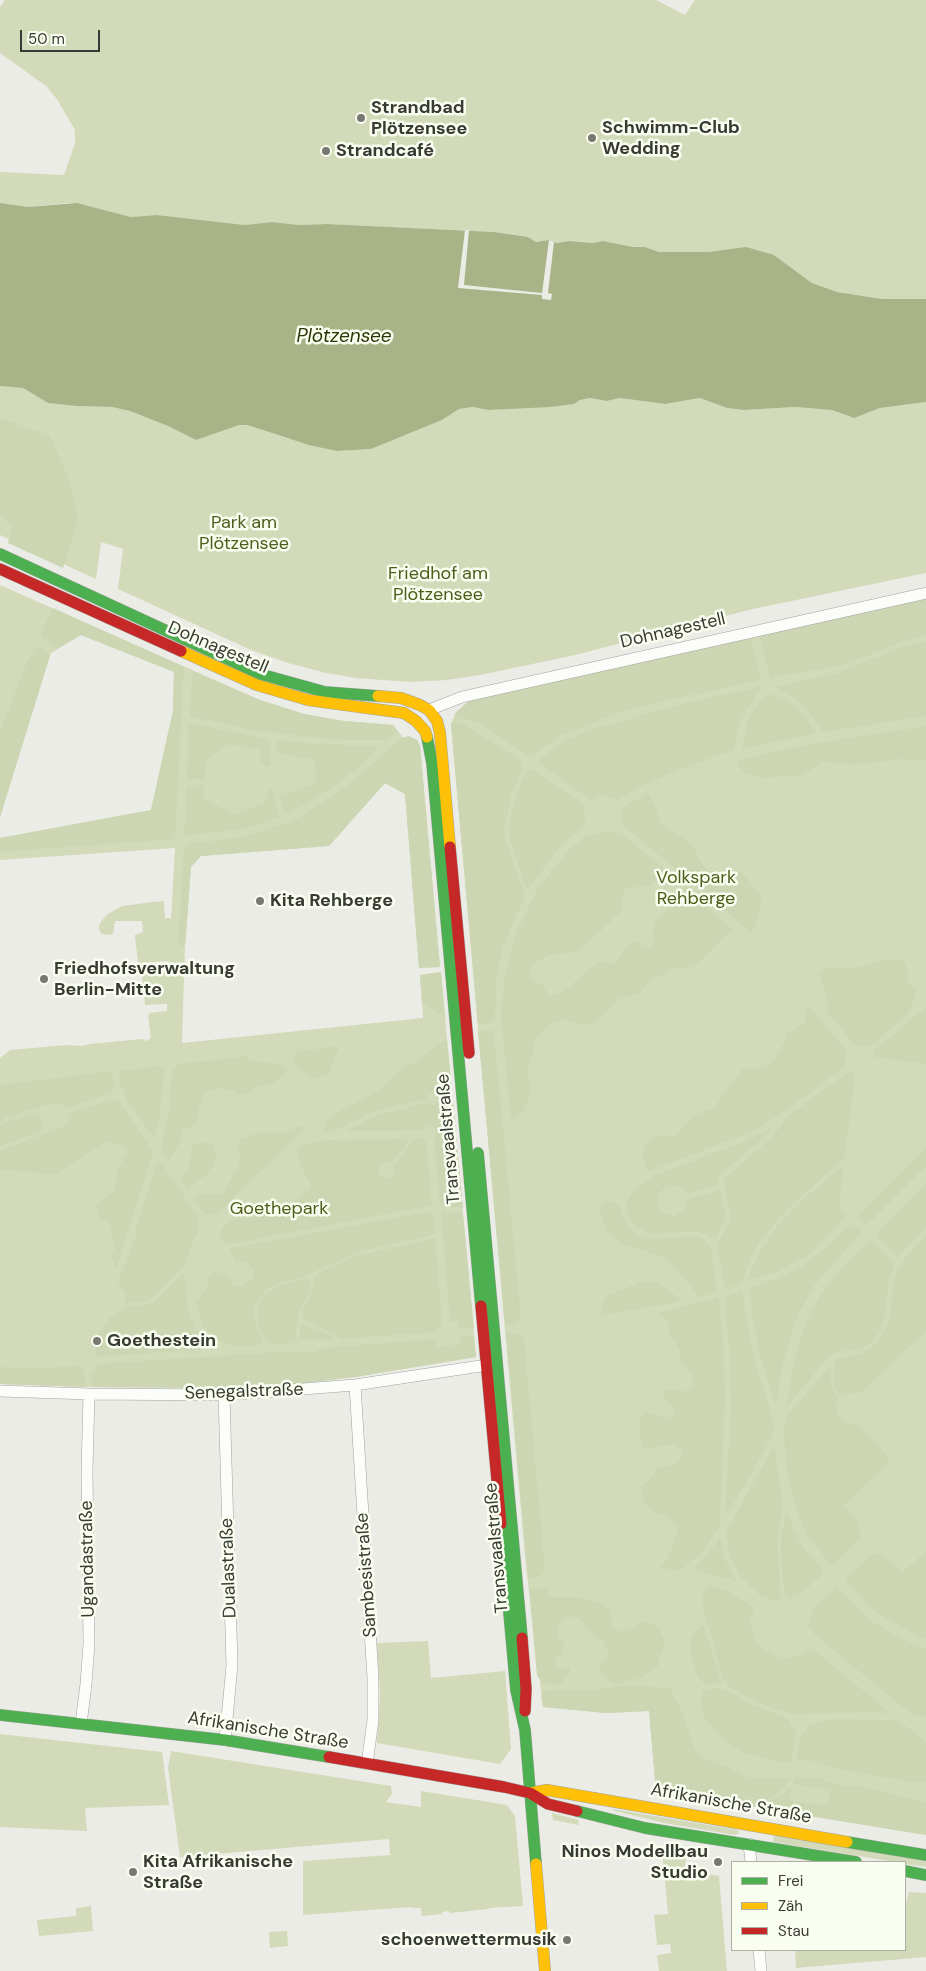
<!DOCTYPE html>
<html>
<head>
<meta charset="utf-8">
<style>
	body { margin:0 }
	#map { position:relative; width:926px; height:1971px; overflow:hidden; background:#ebece6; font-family:"DM Sans",sans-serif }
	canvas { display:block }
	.legend { position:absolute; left:731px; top:1861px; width:175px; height:90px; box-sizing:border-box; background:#fafef0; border:1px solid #acb0a5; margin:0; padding:6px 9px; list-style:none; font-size:15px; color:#383a34 }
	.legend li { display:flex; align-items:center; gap:10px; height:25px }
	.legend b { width:25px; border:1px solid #acb0a5 }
	.scale { position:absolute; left:20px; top:30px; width:80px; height:22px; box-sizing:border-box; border:2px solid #383a34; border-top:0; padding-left:6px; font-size:15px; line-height:18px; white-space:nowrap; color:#383a34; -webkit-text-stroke:4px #fafef0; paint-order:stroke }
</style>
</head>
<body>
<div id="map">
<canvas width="926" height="1971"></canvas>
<ul class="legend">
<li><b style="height:6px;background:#4caf50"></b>Frei</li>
<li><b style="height:6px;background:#ffc107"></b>Zäh</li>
<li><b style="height:6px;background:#c62828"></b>Stau</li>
</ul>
<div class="scale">50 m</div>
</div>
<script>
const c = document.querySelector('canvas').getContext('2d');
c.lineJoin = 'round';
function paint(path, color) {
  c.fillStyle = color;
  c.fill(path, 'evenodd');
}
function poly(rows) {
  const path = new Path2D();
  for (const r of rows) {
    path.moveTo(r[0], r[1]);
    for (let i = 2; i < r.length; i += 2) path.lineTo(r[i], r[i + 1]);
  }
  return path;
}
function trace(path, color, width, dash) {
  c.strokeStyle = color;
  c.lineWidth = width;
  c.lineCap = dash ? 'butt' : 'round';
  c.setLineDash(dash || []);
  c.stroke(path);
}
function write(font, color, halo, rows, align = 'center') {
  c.font = font + ' "DM Sans",sans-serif';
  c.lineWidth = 5;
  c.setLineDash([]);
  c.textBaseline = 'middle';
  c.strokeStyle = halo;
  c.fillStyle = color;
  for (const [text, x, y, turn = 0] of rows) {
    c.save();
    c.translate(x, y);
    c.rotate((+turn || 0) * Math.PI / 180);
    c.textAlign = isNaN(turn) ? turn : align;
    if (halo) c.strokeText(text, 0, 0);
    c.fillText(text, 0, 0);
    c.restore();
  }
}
paint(poly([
	[5,0,656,0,685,15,695,0,926,0,926,299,882,299,837,292,812,283,774,255,659,252,645,247,633,247,603,241,592,243,569,241,557,243,549,240,536,242,528,237,494,232,327,224,299,225,272,222,245,225,157,215,131,217,84,205,68,203,28,207,0,203,0,172,64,175,75,143,75,130,57,99,46,86,0,53,0,7],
	[0,386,23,388,48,403,76,406,112,407,130,411,168,426,196,440,227,428,239,425,247,425,286,438,337,451,371,449,442,420,459,409,473,407,488,410,573,404,580,400,590,398,607,401,620,398,665,404,700,398,727,408,744,410,795,407,832,410,850,417,858,416,880,408,926,402,926,573,753,609,575,655,480,675,447,680,409,682,356,678,326,673,288,663,251,650,118,589,123,549,101,542,96,579,0,535],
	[0,585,260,700,304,714,344,721,393,725,405,740,420,745,440,967,419,968,405,794,385,783,329,846,201,856,191,867,185,946,182,1043,423,1018,420,975,441,972,476,1357,355,1377,225,1388,86,1387,0,1384,0,1058,10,1050,67,1045,83,1046,89,1044,142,1039,146,1041,151,1038,148,1016,150,1013,167,1011,167,1004,145,1005,141,967,169,965,169,961,138,963,135,935,143,932,142,921,115,921,113,934,107,935,102,934,99,930,99,925,106,915,122,906,153,902,164,901,165,918,171,918,175,848,0,860,0,838,151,810,173,711,174,672,81,635,51,653,0,817],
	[926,598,926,1835,656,1791,649,1711,606,1713,543,1707,526,1566,451,725,456,712,469,701],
	[428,1641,431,1678,505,1671,511,1749,500,1764,377,1743,380,1695,377,1643],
	[0,1734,162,1752,169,1805,85,1808,87,1831,0,1827],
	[171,1751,391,1786,392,1794,386,1802,421,1807,421,1791,507,1805,515,1816,523,1906,489,1908,489,1909,450,1913,449,1911,442,1912,442,1914,422,1916,421,1908,412,1908,411,1907,303,1915,303,1861,390,1855,389,1839,180,1857,168,1768],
	[613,1809,738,1830,739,1833,735,1835,664,1823,615,1811],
	[552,1813,579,1820,578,1825,553,1820],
	[774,1835,926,1861,926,1867,905,1864,905,1862,895,1862,773,1842],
	[662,1848,687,1852,684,1870,719,1876,727,1971,659,1971,657,1955,671,1953,670,1944,657,1945,654,1915,668,1914],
	[909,1892,926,1893,926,1957,796,1968,795,1950,905,1950,905,1908],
	[91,1906,93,1931,39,1936,37,1920,76,1916,76,1908],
	[287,1931,288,1946,270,1948,269,1932]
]), '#d2dab9');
paint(poly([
	[0,418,49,435,67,474,71,485,78,519,63,568,8,543,12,528,0,514],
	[926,598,926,635,909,639,862,658,832,667,770,678,759,635],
	[53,608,184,667,175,839,0,852,0,838,151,810,173,711,174,672,81,635,57,649,44,639,41,633],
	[751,637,761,680,646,705,618,713,561,735,532,756,528,756,479,723,454,715,469,701],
	[926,641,926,716,823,732,806,708,793,697,775,687,837,673,906,646],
	[39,647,50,655,0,817,0,732,27,662,34,649],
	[192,671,260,700,304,714,344,721,393,725,397,731,387,740,341,740,251,730,190,716],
	[763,686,745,712,738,727,734,750,680,769,642,786,617,800,604,795,598,796,591,800,539,763,539,760,555,747,568,739,591,730,678,705],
	[768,694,780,697,791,703,807,718,816,733,742,749,747,722,760,701],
	[452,721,465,725,520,760,523,768,511,796,504,831,506,841,525,896,505,941,501,955,496,980,495,1019,491,1023,478,1024,451,725],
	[189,723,271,740,270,766,265,766,261,761,260,750,228,744,206,760,205,779,187,779],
	[926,726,926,760,898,759,855,765,824,762,801,775,763,778,746,774,741,769,737,760,806,745],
	[409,736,417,740,420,745,440,967,419,968,405,794,385,783,329,846,201,856,191,867,185,946,182,946,178,943,184,848,188,844,244,837,293,821,328,799,354,780,402,738],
	[277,740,318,744,377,746,378,748,360,766,330,789,299,808,286,814,279,797,316,783,315,760,276,753],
	[528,769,531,769,586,806,584,813,586,823,558,849,528,889,525,886,509,836,512,808,521,783],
	[204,784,204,800,236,814,266,802,269,790,272,789,274,799,280,817,247,828,184,836,187,786],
	[648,793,656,808,659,820,663,827,685,839,695,849,699,859,708,871,716,872,736,869,745,876,760,894,762,902,752,934,701,889,621,824,622,820,622,808],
	[602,832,620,833,669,873,663,878,647,886,628,888,625,890,623,894,623,906,619,913,583,948,574,952,549,955,536,962,530,969,529,978,543,985,549,995,556,995,569,987,596,963,605,962,611,964,616,963,624,949,633,941,651,948,654,945,653,932,655,921,664,912,673,909,679,892,686,887,733,931,725,935,699,962,687,967,669,969,659,977,650,979,641,993,619,999,596,1022,580,1025,566,1019,549,1025,536,1038,532,1057,527,1069,531,1091,523,1112,517,1119,511,1120,501,1014,505,975,516,934,538,888,571,848,585,836],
	[885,959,902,960,905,963,908,971,906,980,916,990,915,997,908,1014,869,1047,857,1047,826,1011,828,1005,819,971,829,967,850,968,861,967],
	[441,972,445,1016,430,1009,422,1003,420,975],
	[809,1006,848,1053,845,1058,845,1066,791,1107,757,1129,647,1172,643,1155,643,1149,646,1143,654,1137,676,1136,689,1120,698,1114,714,1108,742,1069,761,1068,771,1065,783,1045,788,1032,805,1023,805,1012],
	[926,1007,926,1064,874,1057,874,1051],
	[492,1030,494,1032,521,1318,516,1324,505,1324,478,1031],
	[447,1040,463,1208,440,1204,434,1141,437,1134,434,1127,429,1126,422,1130,397,1131,346,1131,375,1116,427,1103,434,1105,438,1100,435,1094,429,1094,426,1099,371,1112,331,1132,324,1132,327,1122,333,1114,364,1099,383,1087,405,1066,418,1061,434,1047],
	[340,1046,331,1066,330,1072,326,1076,318,1078,310,1076,294,1065,294,1056,299,1051],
	[247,1056,249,1059,258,1062,275,1063,284,1066,287,1072,272,1084,258,1086,245,1095,240,1095,234,1091,218,1088,211,1090,204,1095,199,1107,199,1119,194,1125,183,1131,180,1142,169,1161,161,1150,169,1109,172,1072,179,1064],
	[160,1066,164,1069,160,1112,155,1139,125,1097,126,1092,120,1086,119,1071],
	[112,1071,114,1087,111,1092,68,1108,61,1104,50,1103,29,1111,28,1109,25,1110,25,1112,10,1118,9,1116,0,1121,0,1085],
	[850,1071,855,1072,845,1157,786,1210,759,1243,750,1260,742,1283,725,1290,717,1245,730,1219,724,1179,770,1139,783,1124,784,1119],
	[113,1099,119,1101,153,1151,116,1269,111,1255,115,1249,110,1224,98,1216,95,1205,115,1190,118,1168,127,1154,127,1149,120,1144,109,1142,101,1145,56,1174,0,1170,0,1151,60,1128,68,1122,69,1114],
	[36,1112,39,1114,43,1128,42,1131,0,1146,0,1125],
	[298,1127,306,1127,216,1215,204,1214,193,1198,202,1194,223,1195,238,1166,240,1160,238,1148,240,1139,261,1132,281,1133],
	[773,1127,765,1137,722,1173,719,1179,718,1185,686,1194,679,1187,670,1186,663,1189,659,1194,657,1201,661,1210,667,1214,674,1216,684,1210,687,1199,720,1190,725,1210,725,1221,715,1239,699,1231,658,1233,645,1232,633,1223,627,1213,627,1202,633,1191,656,1175,736,1145],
	[422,1138,426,1141,432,1205,226,1245,220,1237,222,1228,232,1220,251,1218,289,1205,307,1192,311,1186,302,1168,295,1150,306,1144,326,1140,406,1139,408,1142,406,1145,391,1163,383,1162,378,1167,379,1176,387,1179,393,1176,394,1166,414,1139],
	[206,1142,214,1146,216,1156,214,1164,206,1175,187,1188,180,1178,188,1172,193,1145],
	[926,1148,926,1166,866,1226,858,1217],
	[158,1161,160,1161,199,1218,198,1232,192,1242,185,1264,156,1295,148,1300,125,1304,126,1293,118,1282,136,1236,136,1229],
	[844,1165,840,1202,840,1208,846,1216,814,1250,805,1257,779,1271,747,1280,759,1254,774,1230,799,1203],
	[926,1184,926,1228,904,1249,898,1258,876,1235],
	[606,1201,613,1201,618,1204,624,1221,629,1228,634,1233,648,1239,698,1236,704,1239,711,1248,717,1290,716,1293,700,1297,669,1261,660,1256,621,1243,613,1237,606,1229,600,1210,602,1204],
	[441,1211,463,1213,474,1328,459,1329,458,1321,450,1322],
	[429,1212,433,1214,435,1234,358,1252,305,1276,281,1282,267,1289,258,1300,254,1311,256,1328,263,1341,261,1345,236,1347,217,1340,203,1325,196,1302,208,1286,208,1277,214,1271,222,1274,227,1274,233,1285,240,1287,253,1278,254,1271,246,1261,236,1262,229,1249,230,1248],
	[852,1223,861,1232,814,1286,797,1316,786,1352,780,1377,777,1402,775,1404,758,1347,752,1312,750,1287,774,1280,803,1266,831,1243],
	[926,1236,926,1331,860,1393,846,1393,842,1396,836,1390,835,1386,833,1374,835,1362,837,1359,864,1353,880,1340,890,1318,893,1284,896,1274,902,1262],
	[435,1238,442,1323,434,1332,342,1339,303,1319,303,1309,311,1296,314,1278,318,1273,353,1257],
	[870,1240,895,1263,889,1278,885,1314,880,1331,873,1341,861,1349,837,1352,828,1357,786,1408,796,1353,809,1315,821,1295,837,1274],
	[182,1274,185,1276,188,1308,196,1328,208,1343,207,1349,96,1357,97,1338,102,1327,111,1317,126,1308,153,1303],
	[308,1279,311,1281,309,1294,300,1307,296,1328,297,1340,295,1343,271,1344,264,1337,258,1323,258,1307,261,1299,269,1292,282,1285],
	[648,1281,657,1282,683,1301,603,1315,601,1307,607,1296,640,1282],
	[742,1290,752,1350,772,1417,774,1429,771,1437,752,1473,726,1515,725,1513,731,1411,730,1363,725,1299,726,1297],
	[717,1298,719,1299,724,1356,725,1398,720,1525,707,1546,684,1568,679,1570,659,1568,667,1560,677,1533,677,1525,669,1517,654,1512,649,1508,644,1502,640,1488,653,1476,656,1468,676,1464,682,1457,682,1452,676,1445,660,1445,647,1449,643,1447,641,1445,639,1422,643,1414,647,1412,669,1420,675,1413,674,1409,663,1396,663,1391,676,1389,686,1392,692,1389,693,1383,692,1374,682,1364,679,1348,670,1336,668,1322,659,1313],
	[303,1324,328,1334,334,1339,317,1341,313,1339,300,1340,300,1325],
	[506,1333,517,1333,521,1335,524,1340,545,1569,542,1575,528,1579],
	[460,1336,474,1336,476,1357,355,1377,291,1385,225,1388,91,1387,92,1374,95,1371,96,1364,296,1351,313,1352,322,1348,435,1339,436,1347,460,1344],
	[83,1366,86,1387,0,1384,0,1367,35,1368],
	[829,1367,830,1368,832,1389,839,1399,836,1402,837,1414,845,1423,857,1424,886,1454,888,1461,886,1465,844,1505,859,1524,860,1538,832,1566,808,1536,798,1513,787,1471,784,1435,785,1418],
	[774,1445,783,1505,777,1543,781,1599,775,1601,758,1594,741,1577,730,1556,726,1533],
	[786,1513,788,1514,794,1531,806,1551,825,1572,802,1593,789,1598,785,1596,781,1559,781,1538],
	[720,1538,724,1557,736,1581,693,1569,708,1554],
	[926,1551,926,1639,905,1629,874,1611,845,1579,872,1555,877,1554,886,1557,902,1573],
	[709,1585,729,1592,754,1607,751,1619,751,1628,757,1643,765,1650,782,1658,791,1658,805,1653,811,1648,889,1712,889,1713,857,1712,795,1714,775,1709,757,1702,731,1688,723,1678,704,1612,702,1591],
	[548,1587,549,1595,552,1597,575,1597,601,1604,610,1611,613,1627,619,1632,629,1629,641,1622,649,1622,658,1628,664,1638,664,1648,660,1655,658,1667,643,1677,630,1681,617,1684,609,1681,600,1669,600,1665,610,1656,603,1639,595,1638,580,1619,574,1616,568,1618,567,1617,558,1622,559,1638,565,1643,561,1656,556,1657,554,1664,559,1669,567,1667,570,1668,570,1672,560,1685,543,1684,537,1675,529,1589],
	[837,1587,873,1622,900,1638,926,1649,926,1717,914,1716,815,1635,808,1625,813,1609],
	[703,1624,721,1682,718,1684,707,1685,701,1681,696,1673,691,1656,691,1637],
	[628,1685,670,1688,684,1716,694,1748,700,1756,709,1761,725,1766,750,1778,789,1778,787,1784,780,1792,767,1799,763,1808,656,1791,649,1711,606,1713,543,1707,541,1695,545,1691,594,1690],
	[717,1688,728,1691,750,1703,788,1719,796,1733,791,1763,779,1762,742,1752,731,1746,715,1730,707,1721,703,1714,701,1699,703,1691],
	[848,1719,899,1721,926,1742,926,1783,905,1781,844,1770,809,1760,796,1760,800,1738,808,1726,826,1720],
	[794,1777,814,1777,843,1786,859,1786,926,1802,926,1835,767,1809,769,1802,783,1795,789,1788,792,1788,790,1801,828,1805,830,1790,793,1784]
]), '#cdd6b2');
paint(poly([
	[0,203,28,207,77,203,131,217,157,215,245,225,272,222,299,225,327,224,494,232,528,237,536,242,549,240,557,243,569,241,592,243,603,241,633,247,645,247,659,252,709,252,746,247,774,255,812,283,837,292,882,299,926,299,926,402,880,408,854,418,832,410,795,407,744,410,727,408,700,398,665,404,620,398,607,401,590,398,580,400,574,404,550,407,488,410,473,407,459,409,442,420,371,449,337,451,309,445,247,425,239,425,196,440,168,426,130,411,112,407,76,406,48,403,23,388,0,386]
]), '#a8b387');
paint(poly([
	[465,230,469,230,464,285,542,293,549,240,554,242,548,293,552,294,551,300,542,299,542,295,458,288]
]), '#ebece6');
const street = poly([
	[429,710,462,697,926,593],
	[355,1385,373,1678,373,1720,367,1764],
	[0,1391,89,1394,224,1395,355,1385,487,1365],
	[224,1395,232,1665,225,1740],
	[81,1724,86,1684,89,1644,87,1471,89,1394],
	[749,1844,751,1862],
	[759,1950,761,1971]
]);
const fast = poly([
	[0,554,260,674,325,692,378,696],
	[427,737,432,763,481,1306],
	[478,1153,522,1638],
	[501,1524,516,1690,525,1730,536,1864],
	[0,1715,225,1740,329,1757],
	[577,1811,645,1828,856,1862],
	[847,1842,926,1855],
	[905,1871,926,1875]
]);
const slow = poly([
	[181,651,257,685,308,700,404,713,416,721,425,731,427,737],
	[378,696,401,698,420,705,429,710,437,721,440,733,450,847],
	[530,1793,547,1790,847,1842],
	[536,1864,545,1971]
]);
const jam = poly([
	[0,569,181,651],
	[450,847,469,1053],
	[481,1306,501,1524],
	[522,1638,526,1689,525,1711],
	[329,1757,504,1787,530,1793,548,1804,577,1811]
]);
trace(street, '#a1a29d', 12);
trace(fast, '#a1a29d', 12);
trace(slow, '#a1a29d', 12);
trace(jam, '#a1a29d', 12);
trace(street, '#fcfcfb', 11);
trace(fast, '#4caf50', 11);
trace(slow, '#ffc107', 11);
trace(jam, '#c62828', 11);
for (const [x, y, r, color] of [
	[361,118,5,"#777872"],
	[592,138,5,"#777872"],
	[326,151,5,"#777872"],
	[260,901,5,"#777872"],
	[44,979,5,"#777872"],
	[97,1341,5,"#777872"],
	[718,1862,5,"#777872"],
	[133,1872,5,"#777872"],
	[567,1940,5,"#777872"]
]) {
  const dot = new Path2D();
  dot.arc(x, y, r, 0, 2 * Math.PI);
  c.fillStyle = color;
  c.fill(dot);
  trace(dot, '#fafef0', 2);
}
write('bold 18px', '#383a34', '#fafef0', [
	["Strandbad",371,108],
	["Plötzensee",371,129],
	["Schwimm-Club",602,128],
	["Wedding",602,149],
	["Strandcafé",336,151],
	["Kita Rehberge",270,901],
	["Friedhofsverwaltung",54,969],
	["Berlin-Mitte",54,990],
	["Goethestein",107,1341],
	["Ninos Modellbau",708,1852,"right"],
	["Studio",708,1873,"right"],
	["Kita Afrikanische",143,1862],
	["Straße",143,1883],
	["schoenwettermusik",557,1940,"right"]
], 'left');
write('18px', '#4f5c1a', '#fafef0', [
	["Park am",244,523],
	["Plötzensee",244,544],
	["Friedhof am",438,574],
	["Plötzensee",438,595],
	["Volkspark",696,878],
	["Rehberge",696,899],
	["Goethepark",279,1209]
]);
write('18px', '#383a34', '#fafef0', [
	["Dohnagestell",673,631,-13],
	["Dohnagestell",218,648,23],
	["Transvaalstraße",449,1139,-95],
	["Senegalstraße",244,1392,-2],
	["Transvaalstraße",497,1548,-95],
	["Ugandastraße",88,1559,-91],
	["Dualastraße",229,1568,-92],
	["Sambesistraße",367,1575,-94],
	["Afrikanische Straße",268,1731,9],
	["Afrikanische Straße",731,1804,10]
]);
write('italic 19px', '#2b3404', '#fafef0', [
	["Plötzensee",344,337]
]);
</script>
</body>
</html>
